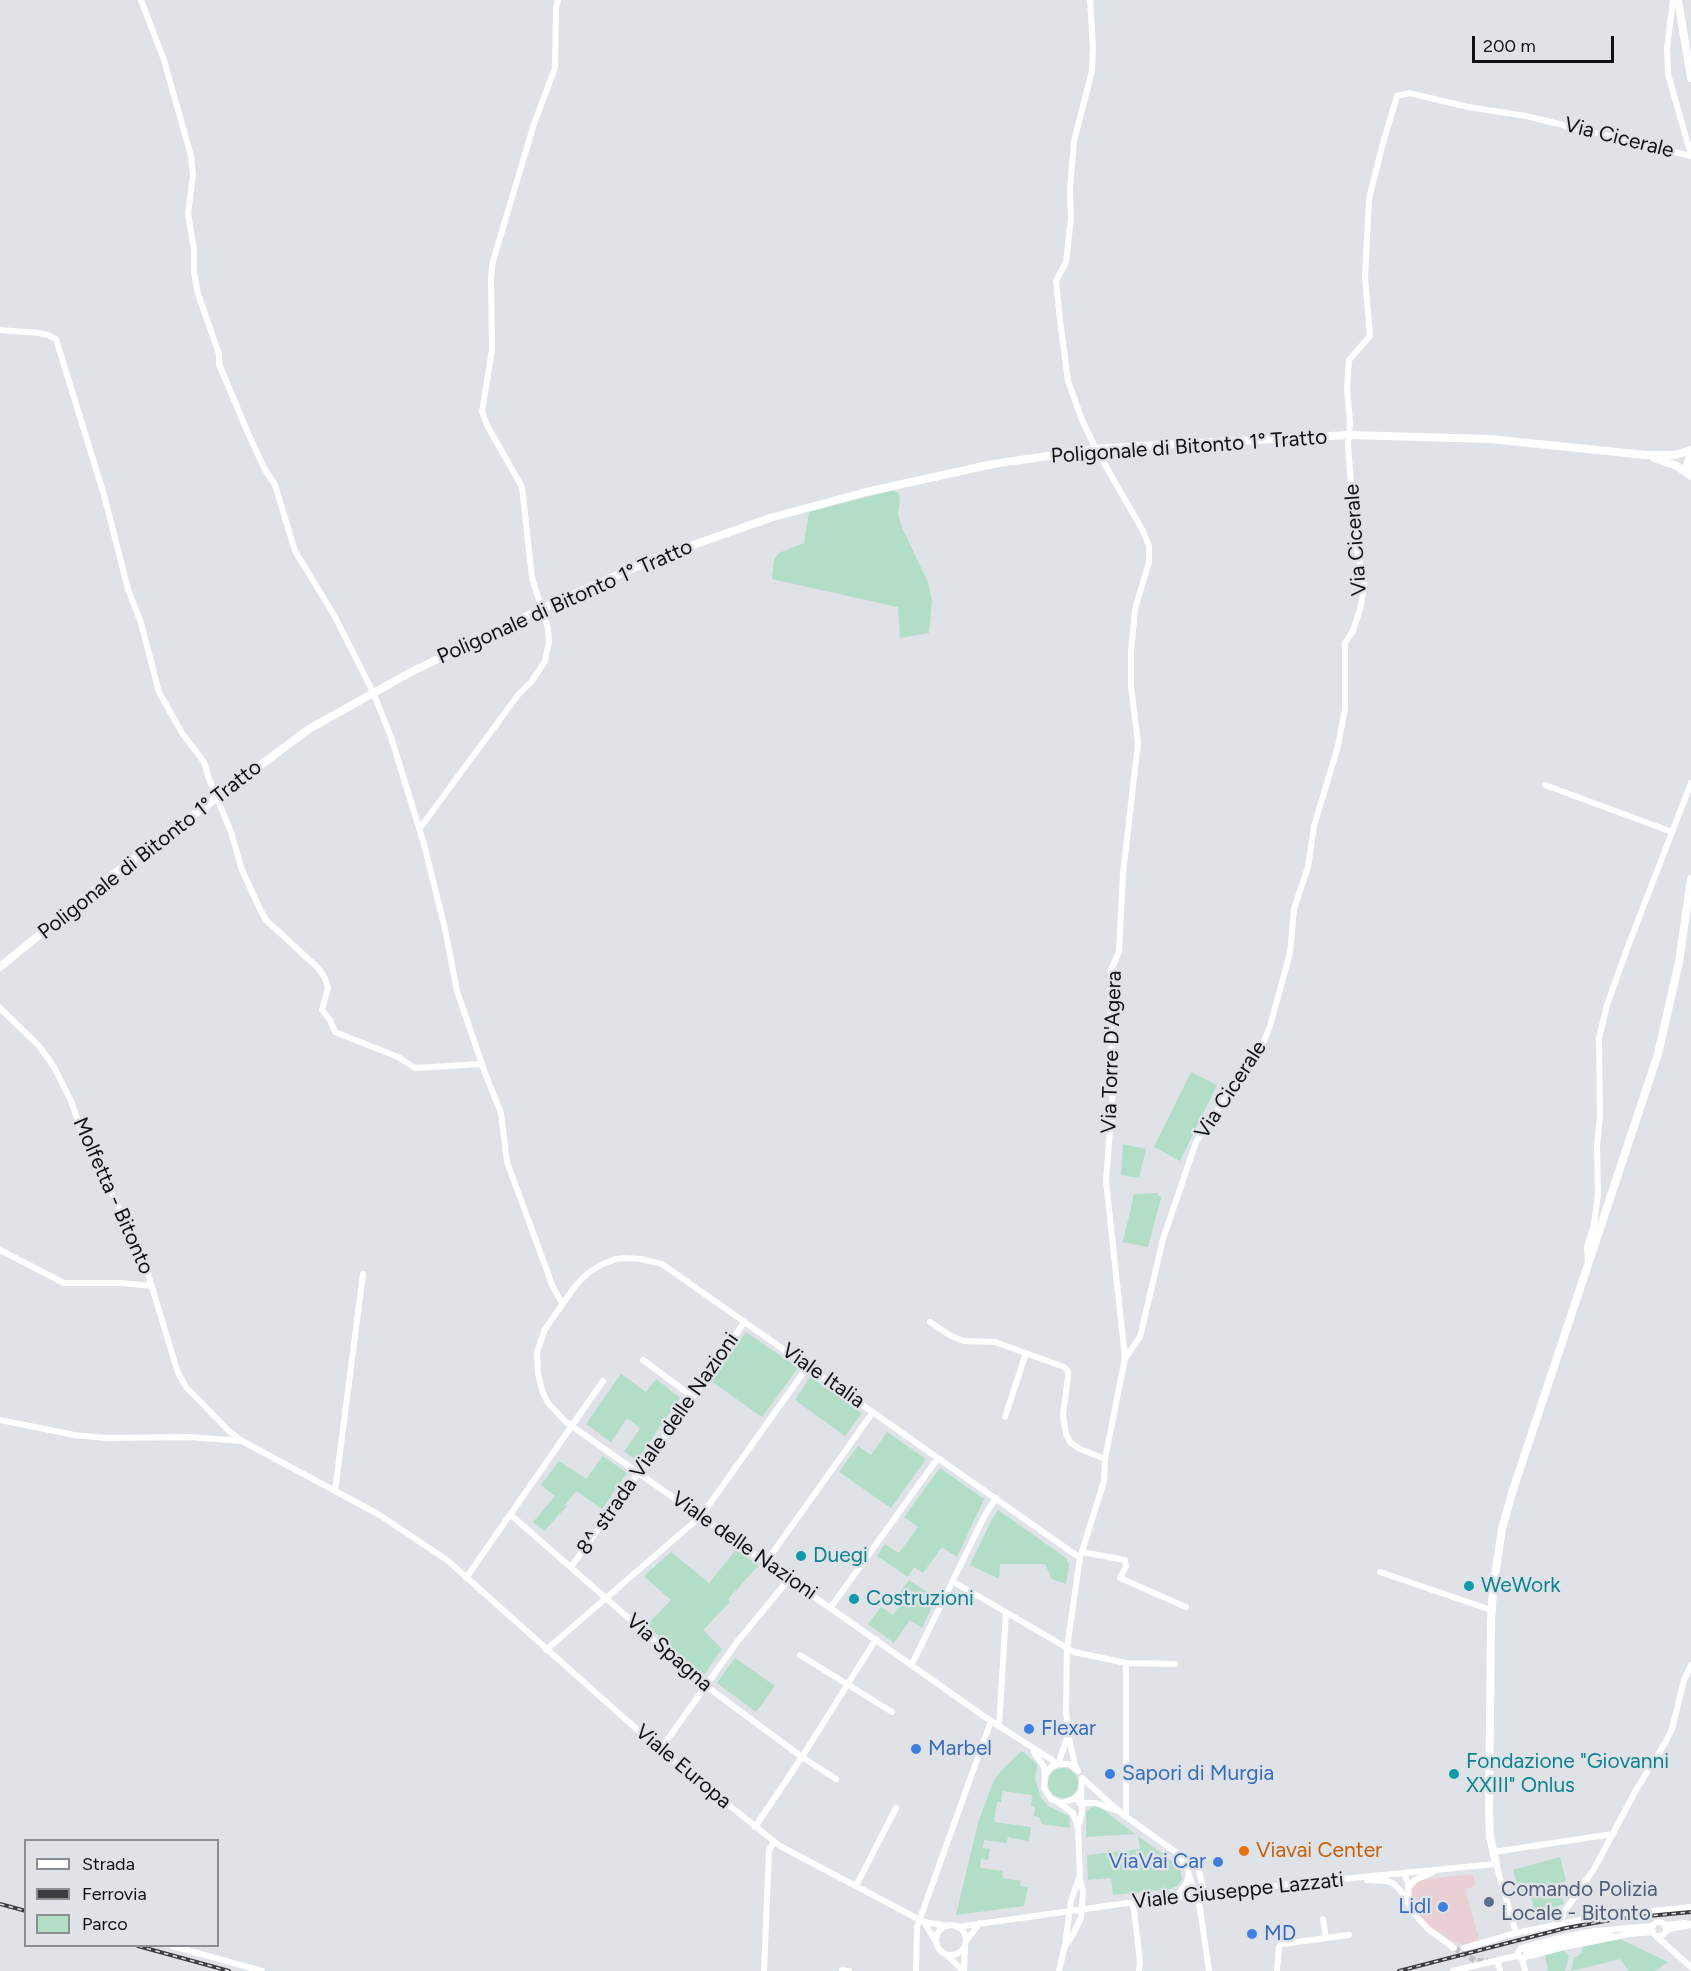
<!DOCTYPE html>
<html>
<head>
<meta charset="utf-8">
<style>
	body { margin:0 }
	#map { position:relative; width:1691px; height:1971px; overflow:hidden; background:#dfe2e6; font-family:Figtree,sans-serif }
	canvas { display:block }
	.legend { position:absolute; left:24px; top:1839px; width:195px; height:108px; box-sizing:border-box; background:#dfe2e6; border:2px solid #8c8e91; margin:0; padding:8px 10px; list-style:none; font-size:18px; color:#101112 }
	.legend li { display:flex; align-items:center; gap:12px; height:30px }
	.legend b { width:30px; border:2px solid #8c8e91 }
	.scale { position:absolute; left:1472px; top:36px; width:142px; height:27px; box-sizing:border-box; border:3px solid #101112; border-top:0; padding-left:8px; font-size:18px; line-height:21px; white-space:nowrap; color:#101112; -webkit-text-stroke:4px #dfe2e6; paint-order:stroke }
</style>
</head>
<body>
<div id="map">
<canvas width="1691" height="1971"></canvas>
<ul class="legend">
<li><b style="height:8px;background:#fff"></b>Strada</li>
<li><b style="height:8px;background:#3c3d3f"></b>Ferrovia</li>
<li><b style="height:16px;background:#b2ddc7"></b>Parco</li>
</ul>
<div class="scale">200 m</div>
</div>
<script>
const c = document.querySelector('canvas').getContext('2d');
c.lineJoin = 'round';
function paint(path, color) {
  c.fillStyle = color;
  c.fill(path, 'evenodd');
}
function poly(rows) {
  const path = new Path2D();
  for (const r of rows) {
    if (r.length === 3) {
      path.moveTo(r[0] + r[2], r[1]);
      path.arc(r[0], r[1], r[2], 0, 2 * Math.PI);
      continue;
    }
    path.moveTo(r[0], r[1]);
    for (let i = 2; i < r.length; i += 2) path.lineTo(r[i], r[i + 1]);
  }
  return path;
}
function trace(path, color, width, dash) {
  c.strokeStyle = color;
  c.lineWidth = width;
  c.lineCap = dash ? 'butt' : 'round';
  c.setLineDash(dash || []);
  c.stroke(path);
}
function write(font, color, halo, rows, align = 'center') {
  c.font = font + ' Figtree,sans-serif';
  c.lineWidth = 5;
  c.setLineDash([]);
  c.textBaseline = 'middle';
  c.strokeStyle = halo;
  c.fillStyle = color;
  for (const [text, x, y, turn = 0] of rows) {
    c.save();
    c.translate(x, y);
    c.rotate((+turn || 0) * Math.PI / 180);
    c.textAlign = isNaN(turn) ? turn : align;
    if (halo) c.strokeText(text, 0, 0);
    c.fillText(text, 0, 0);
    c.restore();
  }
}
paint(poly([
	[1473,1874,1476,1886,1465,1889,1480,1942,1465,1947,1458,1942,1457,1944,1428,1925,1416,1910,1411,1897,1411,1890,1419,1880]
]), '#ead0d5');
paint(poly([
	[891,491,898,492,900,499,898,515,902,528,928,582,932,601,929,633,900,638,898,607,772,579,774,560,779,553,804,543,809,512],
	[1191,1072,1217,1085,1180,1161,1154,1147],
	[1123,1144,1146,1149,1139,1178,1121,1175],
	[1157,1193,1161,1198,1148,1247,1123,1242,1134,1194],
	[746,1332,798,1368,762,1417,711,1381],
	[621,1374,646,1392,656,1379,680,1398,637,1460,624,1452,640,1428,627,1418,611,1442,586,1424],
	[810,1377,862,1413,845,1436,795,1400],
	[887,1432,926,1459,891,1508,839,1472,858,1446,871,1455],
	[603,1456,627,1473,602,1509,576,1491,565,1505,567,1506,544,1531,533,1522,555,1496,541,1485,559,1461,586,1479],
	[940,1468,984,1499,957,1557,942,1547,923,1573,914,1567,908,1577,877,1556,885,1544,899,1553,918,1527,904,1517],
	[998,1510,1066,1558,1069,1565,1066,1584,1052,1579,1045,1564,1000,1564,999,1579,970,1565,991,1521],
	[736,1550,759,1565,728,1599,730,1602,703,1630,722,1649,703,1676,647,1625,671,1600,644,1576,671,1552,709,1583],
	[909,1580,936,1598,922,1628,910,1620,894,1643,868,1624,881,1607,893,1615,898,1607,892,1603],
	[735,1658,775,1686,756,1712,717,1683],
	[1022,1751,1037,1764,1035,1779,1041,1798,1048,1806,1069,1816,1070,1828,1042,1824,1039,1817,1034,1816,1035,1807,1031,1806,1032,1795,1002,1791,1001,1802,997,1802,994,1822,1031,1827,1029,1841,1010,1838,1008,1836,1007,1843,984,1840,983,1848,990,1849,988,1860,981,1859,980,1868,1003,1871,1002,1878,1021,1881,1020,1886,1028,1887,1024,1906,956,1915,978,1823,994,1780,1002,1770],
	[1063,1783,15],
	[1095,1806,1102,1809,1135,1834,1086,1837,1086,1812,1090,1808],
	[1138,1836,1180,1867,1182,1879,1177,1886,1169,1889,1113,1895,1111,1878,1088,1880,1087,1855,1140,1849],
	[1560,1857,1566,1881,1520,1893,1513,1870],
	[1560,1889,1564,1904,1557,1906,1560,1916,1536,1923,1533,1914,1551,1908,1536,1912,1531,1898],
	[1620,1939,1668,1962,1655,1971,1629,1971,1620,1959,1571,1971,1574,1957,1577,1957,1582,1952,1582,1947],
	[1563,1950,1569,1956,1565,1971,1548,1971,1545,1955]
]), '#b2ddc7');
trace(poly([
	[1454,1948,1476,1961,1488,1961]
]), '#c0c3c6', 6, [6, 3]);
trace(poly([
	[141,0,164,60,191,156,193,175,188,214,194,249,194,272,198,294,219,354,219,364,248,433,264,468,275,485,295,551,334,615,373,692,391,737,424,844,445,929,457,991,485,1073,501,1113,507,1162,553,1287,562,1303],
	[1673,0,1667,49,1668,74,1691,155],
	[0,330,39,333,48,335,56,339,104,495,128,589,141,623,159,692,182,733,204,762,209,779,231,832,242,870,261,911,266,920,318,968,325,978,328,988,322,1010,330,1020,335,1032,398,1057,415,1068,481,1064],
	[1545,785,1672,832],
	[420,828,518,695,532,681,545,661,549,642,548,628,532,578,522,487,488,427,482,412,492,350,491,277,493,261,534,124,555,68,556,8,558,0],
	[0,1008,39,1046,54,1067,71,1101,87,1146,141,1251,178,1373,186,1387,230,1432,242,1441,378,1514,447,1560,660,1750,780,1846,924,1922,948,1926],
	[0,1250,64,1283,121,1283,152,1286],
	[1588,1260,1587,1247,1594,1224,1598,1194,1597,1147,1600,1116,1599,1038,1607,1005,1627,949,1691,783],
	[930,1322,951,1336,964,1341,995,1342,1064,1367,1068,1371,1068,1377,1063,1415,1066,1434,1071,1443,1080,1449,1105,1459],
	[1126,1357,1140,1337,1163,1239,1196,1142,1264,1041,1270,1026,1290,953,1294,909,1308,867,1314,826,1338,746,1345,709,1345,643,1353,631,1361,606,1364,583,1356,545,1348,446,1350,422,1347,389,1349,360,1370,336,1365,277,1369,199,1383,143,1397,96,1409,93,1468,107,1526,116,1691,156],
	[643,1360,693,1397],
	[1005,1417,1026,1353],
	[0,1420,74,1435,107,1438,189,1437,241,1441],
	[335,1491,363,1274],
	[511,1515,706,1686,802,1757,836,1779],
	[1082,1552,1125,1560,1126,1566,1120,1578,1186,1607],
	[766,1562,873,1412],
	[571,1567,693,1397,745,1321],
	[1380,1572,1491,1610],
	[466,1578,603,1381],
	[953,1582,980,1597,1074,1652,1126,1663,1175,1664],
	[831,1607,938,1458],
	[546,1650,701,1516,808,1366],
	[800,1655,892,1712],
	[1126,1663,1126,1816],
	[912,1664,985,1515,996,1498],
	[999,1727,1006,1613],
	[660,1750,737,1642,790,1578],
	[1034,1752,1044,1767,1045,1775,1044,1788,1051,1799,1061,1803,1074,1799,1081,1792,1082,1779],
	[1058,1764,1067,1738],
	[1056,1765,1052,1760,985,1717,566,1422,548,1403,543,1393,538,1374,537,1352,545,1329,576,1285,588,1273,601,1265,615,1259,626,1258,641,1259,662,1264,1080,1558],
	[1078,1771,1075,1765,1068,1734,1066,1710,1067,1648,1080,1558,1104,1481,1105,1459,1125,1358,1106,1181,1113,1091,1110,1013,1111,970,1119,952,1123,874,1138,743,1131,686,1131,652,1135,609,1149,562,1149,546,1143,531,1096,449,1082,420,1068,381,1060,320,1056,281,1066,262,1071,218,1070,189,1074,141,1092,71,1093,48,1090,0],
	[1045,1775,1051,1767,1058,1764,1069,1764,1077,1770],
	[1082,1778,1121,1813,1198,1868,1205,1894],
	[1059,1803,1073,1813,1078,1827],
	[1079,1803,1096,1803,1115,1810],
	[755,1827,802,1757,876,1639],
	[1493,1852,1613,1834],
	[1404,1873,1408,1883,1409,1904,1415,1915,1428,1929,1454,1948],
	[1189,1875,1193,1888,1198,1895,1209,1971],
	[1367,1880,1387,1881,1394,1884,1400,1890,1409,1904],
	[856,1886,896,1808],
	[1409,1887,1415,1880,1433,1872],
	[1176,1897,1186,1884,1189,1875,1188,1869,1180,1857],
	[1133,1902,1140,1962,1139,1971],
	[1323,1919,1326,1938],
	[1659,1929,7],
	[924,1922,936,1942],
	[1560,1924,1564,1912,1594,1869,1636,1790,1665,1743,1672,1729,1684,1680,1691,1665],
	[1665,1925,1684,1923,1690,1924],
	[951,1940,15],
	[957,1927,1120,1904,1301,1883,1496,1864,1516,1933],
	[1666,1932,1669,1929,1691,1925],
	[1656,1936,1691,1967],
	[966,1941,980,1923],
	[1066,1945,1072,1936,1081,1918,1083,1892,1080,1879],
	[172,1946,262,1971],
	[1464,1948,1516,1933,1595,1917,1691,1907],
	[1526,1952,1610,1932],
	[947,1955,963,1971],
	[1516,1956,1521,1948,1563,1937,1595,1931,1653,1926],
	[1516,1956,1522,1958,1564,1947,1629,1934,1653,1932],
	[1522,1958,1525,1971],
	[1497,1960,1500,1971],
	[842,1970,849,1971],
	[764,1971,769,1850,774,1842],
	[916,1971,917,1927,991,1721],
	[964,1971,965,1948],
	[1059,1971,1065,1945,1071,1901,1080,1875,1078,1827,1082,1813,1081,1792],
	[1277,1971,1279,1947,1282,1944,1349,1935],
	[1453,1971,1516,1956]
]), '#fff', 6);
trace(poly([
	[1678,0,1691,78],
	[1691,453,1687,465,1691,475],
	[1654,458,1677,466,1691,476],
	[0,967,114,874,309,729,411,672,541,609,656,558,770,518,866,492,993,464,1096,449,1140,446,1349,435,1490,439,1646,455,1675,455,1691,450],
	[1496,1864,1490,1836,1489,1812,1491,1622,1493,1589,1502,1529,1512,1493,1658,1054,1679,962,1691,879]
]), '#fff', 8);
const rail = poly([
	[0,1904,26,1911],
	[138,1946,229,1971],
	[1399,1971,1566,1928,1616,1919,1691,1912]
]);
trace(rail, '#3c3d3f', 4);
trace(rail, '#dfe2e6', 1.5, [4.5]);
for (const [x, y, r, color] of [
	[801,1556,6,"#0f9aa8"],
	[1469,1586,6,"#0f9aa8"],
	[854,1599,6,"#0f9aa8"],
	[1029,1729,6,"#3f7fe0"],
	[916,1749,6,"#3f7fe0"],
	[1110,1774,6,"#3f7fe0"],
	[1454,1774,6,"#0f9aa8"],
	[1244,1851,6,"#e8710a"],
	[1218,1862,6,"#3f7fe0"],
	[1489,1902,6,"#5c6f8a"],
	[1443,1907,6,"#3f7fe0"],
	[1252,1934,6,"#3f7fe0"]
]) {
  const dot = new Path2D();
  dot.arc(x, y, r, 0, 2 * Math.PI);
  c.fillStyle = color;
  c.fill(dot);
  trace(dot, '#dfe2e6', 2);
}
write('21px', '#101112', '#dfe2e6', [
	["Via Cicerale",1619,138,14],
	["Poligonale di Bitonto 1° Tratto",1189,447,-4],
	["Via Cicerale",1356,540,-94],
	["Poligonale di Bitonto 1° Tratto",565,602,-24],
	["Poligonale di Bitonto 1° Tratto",150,850,-38],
	["Via Torre D'Agera",1112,1052,-88],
	["Via Cicerale",1231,1090,-57],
	["Molfetta - Bitonto",113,1196,66],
	["Viale Italia",823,1376,35],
	["8^ strada Viale delle Nazioni",658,1444,-55],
	["Viale delle Nazioni",744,1546,35],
	["Via Spagna",669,1653,41],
	["Viale Europa",683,1767,40],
	["Viale Giuseppe Lazzati",1238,1891,-6]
]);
write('21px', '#0d838f', '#dfe2e6', [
	["Duegi",813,1556],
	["WeWork",1481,1586],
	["Costruzioni",866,1599],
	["Fondazione \"Giovanni",1466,1762],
	["XXIII\" Onlus",1466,1786]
], 'left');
write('21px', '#366cbe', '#dfe2e6', [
	["Flexar",1041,1729],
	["Marbel",928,1749],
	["Sapori di Murgia",1122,1774],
	["ViaVai Car",1206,1862,"right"],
	["Lidl",1431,1907,"right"],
	["MD",1264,1934]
], 'left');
write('21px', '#c56008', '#dfe2e6', [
	["Viavai Center",1256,1851]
], 'left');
write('21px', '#4e5e75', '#dfe2e6', [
	["Comando Polizia",1501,1890],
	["Locale - Bitonto",1501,1914]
], 'left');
</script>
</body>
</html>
